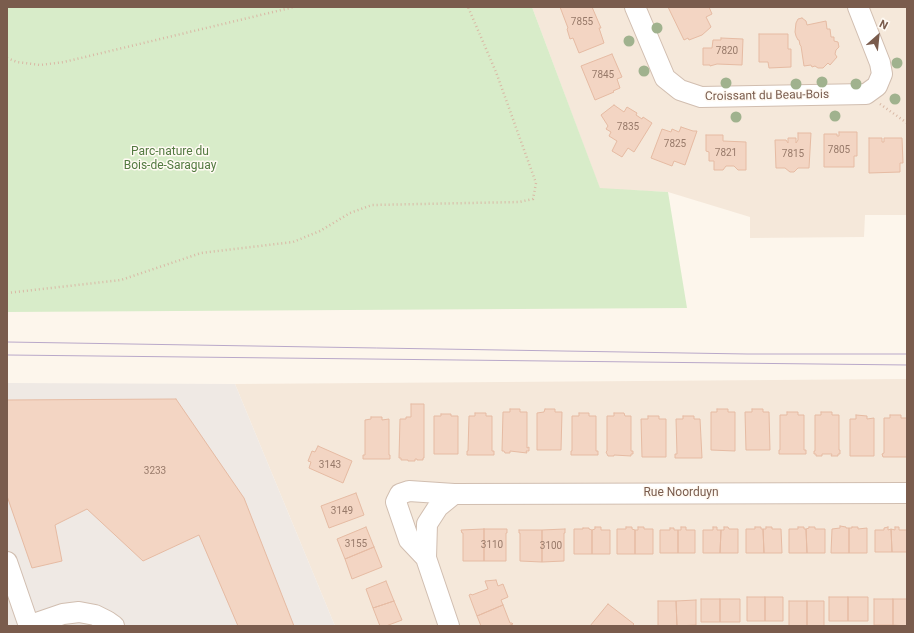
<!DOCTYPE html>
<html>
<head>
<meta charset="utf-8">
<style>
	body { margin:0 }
	#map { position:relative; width:914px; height:633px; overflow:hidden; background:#fdf6ec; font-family:Roboto,sans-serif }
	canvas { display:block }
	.frame { position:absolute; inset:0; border:8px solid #7a5c4d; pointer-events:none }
	.north { position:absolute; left:858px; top:16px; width:40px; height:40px; -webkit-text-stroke:3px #fffaf3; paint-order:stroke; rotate:27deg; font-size:11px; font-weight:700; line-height:16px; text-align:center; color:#7a5c4d }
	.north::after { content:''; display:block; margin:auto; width:14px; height:18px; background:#7a5c4d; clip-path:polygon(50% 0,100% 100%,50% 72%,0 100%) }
</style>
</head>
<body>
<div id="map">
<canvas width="914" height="633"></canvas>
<div class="frame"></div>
<div class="north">N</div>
</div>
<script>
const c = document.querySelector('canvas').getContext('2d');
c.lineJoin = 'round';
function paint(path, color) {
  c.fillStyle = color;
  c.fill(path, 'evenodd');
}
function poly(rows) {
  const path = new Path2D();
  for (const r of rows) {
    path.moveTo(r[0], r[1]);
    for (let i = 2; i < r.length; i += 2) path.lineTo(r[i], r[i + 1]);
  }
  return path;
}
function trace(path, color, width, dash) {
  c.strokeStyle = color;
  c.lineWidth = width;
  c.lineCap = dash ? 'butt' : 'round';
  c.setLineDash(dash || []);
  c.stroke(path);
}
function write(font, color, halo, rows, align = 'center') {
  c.font = font + ' Roboto,sans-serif';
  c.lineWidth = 3;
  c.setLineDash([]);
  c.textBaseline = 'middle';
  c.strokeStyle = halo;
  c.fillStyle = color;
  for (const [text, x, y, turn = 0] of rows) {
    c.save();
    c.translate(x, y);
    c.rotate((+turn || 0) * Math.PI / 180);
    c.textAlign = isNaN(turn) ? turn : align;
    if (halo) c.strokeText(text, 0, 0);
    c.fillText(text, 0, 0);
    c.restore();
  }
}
paint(poly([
	[532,7,907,7,907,131,906,132,907,136,907,215,865,215,864,237,750,238,750,217,668,192,600,189],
	[907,379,907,626,335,626,235,384]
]), '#f5e8da');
paint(poly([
	[7,383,235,384,335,626,7,626]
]), '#efe9e4');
paint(poly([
	[7,7,532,7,600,188,668,192,687,308,7,312]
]), '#d8ecc9');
const building = poly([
	[560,7,592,7,601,28,599,28,604,43,579,53,573,38,570,39,567,29,568,28,560,7],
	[668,7,709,7,712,14,706,17,711,27,702,35,689,40,688,38,684,40,668,7],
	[802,18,806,21,807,25,826,21,827,29,830,29,831,37,834,37,834,41,838,42,839,47,836,50,835,54,837,57,830,65,828,63,823,68,818,68,815,66,812,67,811,65,804,66,801,46,800,45,799,40,798,40,796,36,795,32,796,23,798,19,802,18],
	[759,34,788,34,788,49,791,49,791,67,769,68,768,62,759,62,759,34],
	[721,38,743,39,742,65,717,64,710,66,710,65,703,65,703,48,712,48,713,40,721,40,721,38],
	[612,54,622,77,617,79,620,88,613,91,614,92,595,100,581,66,612,54],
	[614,105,624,112,627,107,637,113,636,115,642,119,643,117,652,123,634,152,628,148,622,157,612,151,617,141,609,136,611,132,606,129,608,126,601,115,614,105],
	[681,127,693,131,697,131,685,165,674,161,672,166,651,158,662,129,671,132,672,129,679,132,681,127],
	[839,132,857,132,857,156,854,156,854,167,824,167,824,134,837,134,837,136,839,136,839,132],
	[798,133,811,133,809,168,798,168,794,172,790,172,785,168,776,168,775,140,786,140,788,143,788,138,796,138,796,143,798,140,798,133],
	[706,135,723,135,723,141,746,142,746,170,738,170,734,166,726,166,723,170,714,170,714,161,709,161,709,152,706,151,706,135],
	[869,138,882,138,882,142,884,142,884,138,902,138,903,163,900,163,900,172,869,173,869,138],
	[176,399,244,498,294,626,238,626,199,535,143,561,87,509,55,525,62,561,32,568,7,496,7,400,176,399],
	[411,404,424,404,424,458,423,458,423,460,417,460,417,459,415,459,415,461,408,461,408,460,401,460,401,458,399,458,400,419,406,419,406,417,411,417,411,404],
	[510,409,520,409,520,412,527,412,527,448,529,447,529,451,526,451,527,453,510,451,510,453,505,453,504,451,502,451,503,412,510,412,510,409],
	[545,409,555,409,555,412,562,412,561,450,537,450,537,413,544,412,545,409],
	[717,409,728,409,728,412,735,412,735,451,711,450,711,412,717,412,717,409],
	[752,409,763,409,763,412,769,412,770,450,746,450,745,412,752,412,752,409],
	[787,412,798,412,798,415,804,415,804,450,806,450,806,454,779,454,779,450,780,450,780,415,787,415,787,412],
	[821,412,832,412,832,415,839,415,839,450,840,450,840,454,838,454,838,456,831,456,832,454,822,454,822,456,816,456,816,454,814,454,814,451,815,451,815,415,821,415,821,412],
	[475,413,486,413,486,416,492,416,492,451,494,451,494,455,467,455,467,451,468,451,469,416,475,416,475,413],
	[579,413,589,413,589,416,596,416,596,451,598,451,598,455,571,455,571,451,572,451,572,416,579,416,579,413],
	[614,413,624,413,625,416,631,416,631,451,633,451,633,454,631,454,631,456,614,455,614,456,608,456,606,452,607,451,607,416,614,416,614,413],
	[441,414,451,414,451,416,458,416,458,454,434,454,434,416,441,416,441,414],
	[856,415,867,416,867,419,874,418,874,456,850,456,850,419,856,419,856,415],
	[890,415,901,415,901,418,907,418,907,457,883,457,882,454,884,453,884,418,890,418,890,415],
	[648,416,659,416,659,419,666,419,666,457,642,457,641,419,648,419,648,416],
	[683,416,694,416,694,419,700,419,702,458,675,458,675,454,677,454,676,419,683,419,683,416],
	[371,417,382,417,382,420,389,419,389,455,390,455,390,459,363,459,363,455,365,455,365,420,371,419,371,417],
	[318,446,352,461,343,483,309,468,311,462,308,461,312,451,315,452,318,446],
	[356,493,364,515,329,528,321,506,356,493],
	[840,526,846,527,846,528,849,528,849,553,831,553,832,529,840,528,840,526],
	[366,527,374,547,345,559,337,539,366,527],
	[595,527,601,527,601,530,610,530,610,554,592,554,592,530,595,529,595,527],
	[626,527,632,527,632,529,635,530,635,554,617,554,617,529,626,529,626,527],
	[638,527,644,527,644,529,653,529,653,554,635,554,635,530,638,530,638,527],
	[681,527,686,527,686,530,695,530,695,553,678,553,678,530,681,530,681,527],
	[713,527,717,527,717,530,721,530,720,553,703,553,703,530,713,530,713,527],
	[724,527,728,527,729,529,738,529,738,553,720,553,721,530,724,530,724,527],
	[755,527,761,527,761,529,763,529,764,553,746,553,746,529,755,529,755,527],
	[766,527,772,527,772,529,781,529,782,553,764,553,763,529,766,529,766,527],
	[798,527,804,527,804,529,806,529,807,553,789,553,789,529,798,529,798,527],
	[809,527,815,527,815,529,825,529,825,553,807,553,806,529,809,528,809,527],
	[852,527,858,527,858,529,867,528,867,553,849,553,849,528,852,528,852,527],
	[888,527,888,530,891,529,892,552,875,552,875,530,884,530,884,528,888,527],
	[895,527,899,527,899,530,907,530,907,552,892,552,891,529,895,530,895,527],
	[583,528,589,528,589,529,592,530,592,554,574,554,574,529,583,529,583,528],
	[670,528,674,528,674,530,678,530,678,553,660,553,660,530,670,530,670,528],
	[484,529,484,561,463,561,463,533,462,533,461,530,484,529],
	[484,529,507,529,507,533,506,533,506,561,484,561,484,529],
	[565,529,565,533,564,533,564,561,542,562,542,530,565,529],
	[519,530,542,530,542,562,520,561,520,533,519,533,519,530],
	[374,547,382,567,352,579,345,559,374,547],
	[496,580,498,586,503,584,508,597,501,600,503,605,477,616,469,595,471,594,472,595,488,589,485,581,496,580],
	[386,581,394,601,373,608,366,589,386,581],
	[747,597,765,597,765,621,747,621,747,597],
	[765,597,783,597,783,621,765,621,765,597],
	[829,597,848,597,848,621,829,621,829,597],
	[848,597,868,597,868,621,848,621,848,597],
	[701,599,720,599,720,622,701,622,701,599],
	[720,599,740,599,740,622,720,622,720,599],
	[874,599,893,599,893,625,874,625,874,599],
	[893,599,907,599,907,626,893,625,893,599],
	[696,600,696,625,677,626,676,601,696,600],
	[394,601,402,620,386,626,380,626,373,608,394,601],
	[658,601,676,601,677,626,658,626,658,601],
	[789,601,807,601,807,626,789,626,789,601],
	[807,601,824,601,824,626,807,626,807,601],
	[608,604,634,624,632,626,590,626,608,604],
	[503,605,510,623,512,623,513,624,508,626,481,626,477,616,503,605]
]);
paint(building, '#f3d5c3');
trace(building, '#e6bba3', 1);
const minor = poly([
	[635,7,665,78,680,90,701,97,866,94,877,86,882,74,880,63,858,7],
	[426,558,409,540,396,502,400,494,409,491,454,494],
	[7,562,29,626],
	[28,626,63,614,79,612,95,615,107,621,114,626],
	[449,626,426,558,427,524,438,507,454,494,907,493]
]);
trace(minor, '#d1beb0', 22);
trace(poly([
	[7,58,17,62,40,65,64,62,294,7],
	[880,104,907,123],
	[7,293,121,280,201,253,293,242,320,231,350,213,372,205,519,202,533,199,536,183,496,72,468,7]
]), '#d9b8a5', 2.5, [1, 3]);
trace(minor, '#fff', 20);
trace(poly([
	[7,342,747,354,907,354],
	[7,355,907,365]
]), '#b9a8c9', 1);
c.fillStyle = '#a0b28e';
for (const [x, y] of [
	[657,28],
	[629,41],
	[897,63],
	[644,71],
	[822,82],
	[726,83],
	[796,84],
	[856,84],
	[895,99],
	[835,116],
	[736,117]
]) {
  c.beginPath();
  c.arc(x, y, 5.5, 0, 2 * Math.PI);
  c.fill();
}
write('10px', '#987a6a', null, [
	["7855",582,22],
	["7820",727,51],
	["7845",603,75],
	["7835",628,127],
	["7825",675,144],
	["7805",839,150],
	["7821",726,153],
	["7815",793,154],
	["3143",330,465],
	["3233",155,471],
	["3149",342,511],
	["3155",356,544],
	["3110",492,545],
	["3100",551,546]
]);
write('12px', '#7a5c4d', '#fffaf3', [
	["Croissant du Beau-Bois",767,96,-1],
	["Rue Noorduyn",681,493]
]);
write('12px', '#537a41', '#fffaf3', [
	["Parc-nature du",170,152],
	["Bois-de-Saraguay",170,166]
]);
</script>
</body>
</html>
